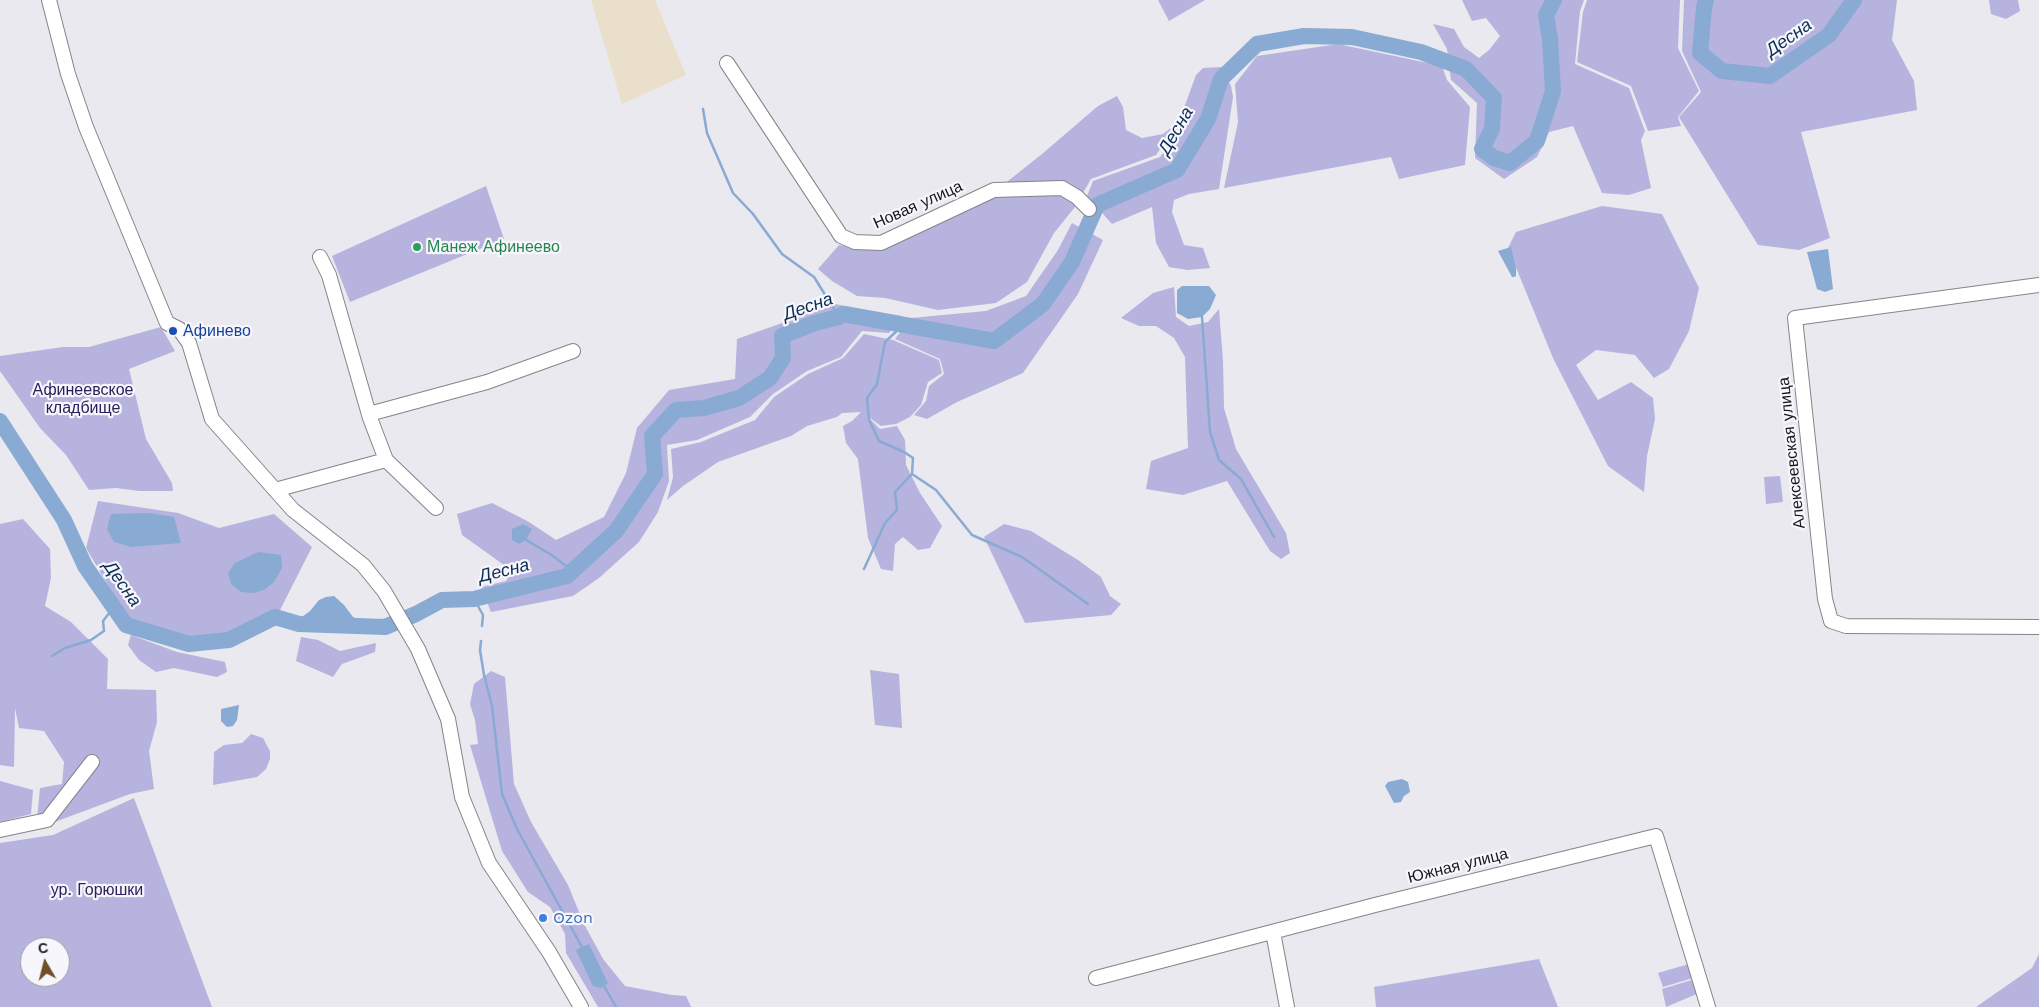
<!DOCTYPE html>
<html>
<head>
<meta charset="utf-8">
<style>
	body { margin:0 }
	#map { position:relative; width:2039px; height:1007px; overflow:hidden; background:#e9e9ef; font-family:"Work Sans",sans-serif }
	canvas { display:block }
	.north { position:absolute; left:20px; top:937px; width:50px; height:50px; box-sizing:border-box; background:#f7f6fc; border:1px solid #9e9da2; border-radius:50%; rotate:352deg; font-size:14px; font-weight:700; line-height:20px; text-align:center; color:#18181a }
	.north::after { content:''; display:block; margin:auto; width:18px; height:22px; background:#714f27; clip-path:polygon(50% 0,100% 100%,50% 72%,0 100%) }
</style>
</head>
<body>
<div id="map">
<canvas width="2039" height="1007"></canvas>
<div class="north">С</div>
</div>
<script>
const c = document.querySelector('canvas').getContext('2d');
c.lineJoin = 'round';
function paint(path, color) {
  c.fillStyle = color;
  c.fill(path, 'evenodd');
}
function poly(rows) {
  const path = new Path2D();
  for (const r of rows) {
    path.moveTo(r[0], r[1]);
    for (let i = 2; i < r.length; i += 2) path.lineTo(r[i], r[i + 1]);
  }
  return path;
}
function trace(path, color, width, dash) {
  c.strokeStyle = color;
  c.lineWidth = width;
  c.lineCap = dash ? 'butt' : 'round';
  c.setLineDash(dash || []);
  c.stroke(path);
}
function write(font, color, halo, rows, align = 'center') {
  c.font = font + ' "Work Sans",sans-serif';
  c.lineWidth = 4.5;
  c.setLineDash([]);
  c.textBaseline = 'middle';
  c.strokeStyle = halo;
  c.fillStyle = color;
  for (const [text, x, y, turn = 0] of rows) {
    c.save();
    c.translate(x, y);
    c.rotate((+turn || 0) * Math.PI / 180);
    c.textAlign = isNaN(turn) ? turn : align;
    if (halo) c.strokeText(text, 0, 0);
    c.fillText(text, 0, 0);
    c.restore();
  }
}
paint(poly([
	[591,0,655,0,686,75,622,104]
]), '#eadfca');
paint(poly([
	[1158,0,1205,0,1169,21],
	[1462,0,1584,0,1580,11,1575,64,1629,88,1645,131,1641,140,1651,188,1629,195,1602,193,1573,126,1549,132,1537,157,1504,179,1475,158,1477,103,1451,80,1447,49,1433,24,1454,29,1464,47,1479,58,1489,50,1500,36,1486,18,1472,21],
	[1587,0,1680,0,1678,48,1699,91,1678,117,1681,126,1648,131,1631,86,1577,62,1583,12],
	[1684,0,1897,0,1892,40,1914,81,1917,110,1801,132,1830,238,1799,250,1758,245,1679,117,1701,92,1682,51],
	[1989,0,2018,0,2020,11,2006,19,1991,14],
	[1338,44,1442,66,1447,80,1470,107,1465,165,1399,179,1391,157,1224,188,1238,122,1235,84,1257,56],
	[1222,67,1231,86,1233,97,1219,189,1189,194,1174,200,1172,212,1184,245,1203,248,1210,268,1188,270,1169,267,1156,243,1152,207,1112,224,1087,196,1093,181,1160,157,1172,141,1196,75,1203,68],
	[1117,96,1123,107,1126,130,1142,138,1163,134,1172,127,1167,139,1156,155,1091,179,1075,207,1054,233,1027,282,996,303,938,310,885,298,857,296,832,281,818,269,839,245,858,249,886,248,955,217,983,201,1042,154,1098,106],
	[486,186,504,239,350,302,332,256],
	[1602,206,1662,214,1699,288,1689,331,1669,369,1654,378,1635,355,1596,350,1576,365,1598,400,1631,382,1653,398,1655,419,1647,456,1644,492,1608,466,1553,358,1508,248,1516,232],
	[1072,223,1103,240,1078,294,1023,373,957,402,927,419,914,415,926,401,929,386,944,374,940,359,895,339,911,318,986,311,1026,296,1058,250],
	[1174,287,1176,317,1189,326,1208,322,1219,309,1223,361,1224,408,1236,449,1286,533,1290,553,1281,559,1270,551,1227,481,1183,495,1146,489,1151,461,1188,448,1185,357,1174,338,1156,326,1139,326,1121,318,1153,293],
	[818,301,902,316,889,333,862,331,841,357,807,371,773,394,750,417,697,440,667,445,669,481,658,512,639,542,599,578,573,596,491,612,481,587,506,581,511,570,462,535,457,514,492,503,529,522,556,540,604,517,626,473,637,428,669,390,735,379,737,339,819,310],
	[161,327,175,351,129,369,146,439,172,483,173,491,139,491,116,488,89,490,66,455,40,428,0,371,0,356,63,347,89,347],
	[864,334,893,340,939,360,942,373,928,382,921,405,910,417,896,424,881,426,867,416,880,429,897,426,905,440,906,465,920,493,942,526,930,548,918,550,903,537,895,544,893,571,881,569,868,538,858,459,846,443,843,426,852,421,861,412,842,413,837,417,807,426,791,436,718,462,683,486,667,500,673,477,671,449,701,442,755,420,774,397,808,374,843,358],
	[1780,476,1783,502,1766,504,1764,477],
	[98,501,178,513,219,528,274,514,312,547,280,610,226,636,188,639,129,621,86,548],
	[23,519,50,549,51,578,45,606,71,622,108,659,107,689,156,690,157,722,149,751,154,789,130,794,36,829,40,788,62,784,64,762,44,731,19,728,15,708,14,767,0,765,0,524],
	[1004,524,1031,531,1078,560,1101,577,1110,596,1121,604,1111,615,1025,623,984,537],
	[131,635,177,652,225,662,227,672,217,677,174,668,156,672,139,660,128,645],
	[301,637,318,640,340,651,376,643,375,652,342,664,333,677,296,661],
	[870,670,899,674,902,728,875,725],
	[491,671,505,677,514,784,531,822,568,885,584,924,603,959,625,986,672,995,686,996,691,1007,598,1007,566,953,565,934,550,907,528,892,502,851,470,745,478,744,475,720,470,704,474,684],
	[251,734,263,738,270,751,270,759,266,769,257,777,213,785,214,752,224,745,242,743],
	[0,781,33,790,31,814,0,822],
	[134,798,212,1007,0,1007,0,843,53,835],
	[30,947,60,947,60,977,30,977],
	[2039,954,2039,1007,1976,1007,2032,968],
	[1539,959,1558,1007,1376,1007,1374,987],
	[1689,964,1693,978,1663,987,1658,973],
	[1695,979,1699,993,1666,1007,1662,989]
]), '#b6b3de');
paint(poly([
	[1511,247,1516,268,1516,276,1514,277,1512,277,1498,251],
	[1828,249,1833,289,1825,292,1817,289,1807,252],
	[1182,286,1209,286,1216,295,1210,309,1202,317,1188,319,1177,313,1177,290],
	[149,513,174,517,181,543,131,547,114,542,107,529,111,514],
	[523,524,532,529,526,540,519,544,512,540,512,529],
	[258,552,281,555,282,568,274,582,264,590,253,593,241,592,231,584,228,573,235,563],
	[334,596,344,605,353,617,377,627,295,622,310,611,319,600,326,597],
	[239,705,237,720,233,726,227,727,221,721,221,709],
	[1402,779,1408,782,1410,792,1404,796,1401,802,1394,803,1385,786,1388,782],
	[589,944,608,983,601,988,593,986,576,950]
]), '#88aad3');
trace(poly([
	[703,109,707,133,733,193,753,214,782,254,814,277,839,317],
	[1202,317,1210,432,1219,460,1241,479,1274,537],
	[912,474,936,490,972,535,1022,557,1088,604],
	[526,540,550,554,573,571],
	[864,569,885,523,897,510,895,492,912,474,913,458,904,452,879,441,869,420,867,398,877,384,885,342,903,325],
	[474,599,483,615,482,626],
	[481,641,480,650,484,675,492,706,502,794,517,829,583,949],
	[52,656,65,648,91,640,104,631,103,621,114,607],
	[603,984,616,1007]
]), '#88aad3', 2.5);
trace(poly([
	[1706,0,1704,8,1700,53,1722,71,1770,76,1829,35,1854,0],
	[0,421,64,520,85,566,126,625,189,644,229,640,275,617,299,624,385,627,416,614,442,600,474,599,567,576,616,531,655,474,652,436,676,410,704,408,739,398,770,378,783,358,782,336,815,323,839,317,843,314,994,341,1043,304,1072,262,1097,205,1177,170,1208,119,1221,79,1257,44,1304,36,1352,37,1421,52,1466,69,1494,98,1492,129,1482,149,1494,158,1510,163,1537,141,1553,91,1550,39,1546,15,1554,0]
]), '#88aad3', 16);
const minor = poly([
	[49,0,68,74,86,127,167,323,179,329,189,343,212,419,293,510,363,565,384,591,418,649,448,719,462,797,489,863,549,952,581,1007],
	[727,63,841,236,855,242,881,243,994,190,1062,188,1077,197,1089,209],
	[320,257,329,275,370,418,386,460],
	[2039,285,1795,318,1825,599,1831,621,1846,626,2039,627],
	[369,414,487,382,573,351],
	[275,490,386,460,436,508],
	[0,830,47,820,92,762],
	[1273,932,1287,1007],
	[1096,978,1375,905,1656,836,1708,1007]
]);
trace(minor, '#848489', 16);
trace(minor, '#fff', 14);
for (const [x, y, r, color] of [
	[417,247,5,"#2e9e5b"],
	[173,331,5,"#1a4fb4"],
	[543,918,5,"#3f7fe0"]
]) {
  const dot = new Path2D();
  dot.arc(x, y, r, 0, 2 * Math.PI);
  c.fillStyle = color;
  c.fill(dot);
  trace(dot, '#f7f6fc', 2);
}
write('16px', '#18181a', '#f7f6fc', [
	["Новая улица",918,205,-24],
	["Алексеевская улица",1792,453,-96],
	["Южная улица",1458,866,-14]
]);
write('16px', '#27864d', '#f7f6fc', [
	["Манеж Афинеево",427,247]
], 'left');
write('16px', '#164399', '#f7f6fc', [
	["Афинево",183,331]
], 'left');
write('16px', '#2d215c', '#f7f6fc', [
	["Афинеевское",83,390],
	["кладбище",83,408],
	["ур. Горюшки",97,890]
]);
write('16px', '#366cbe', '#f7f6fc', [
	["Ozon",553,918]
], 'left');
write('italic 18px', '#0b2e55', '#f7f6fc', [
	["Десна",1789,38,-35],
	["Десна",1176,131,-60],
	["Десна",808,307,-19],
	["Десна",504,571,-14],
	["Десна",122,584,55]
]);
</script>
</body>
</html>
